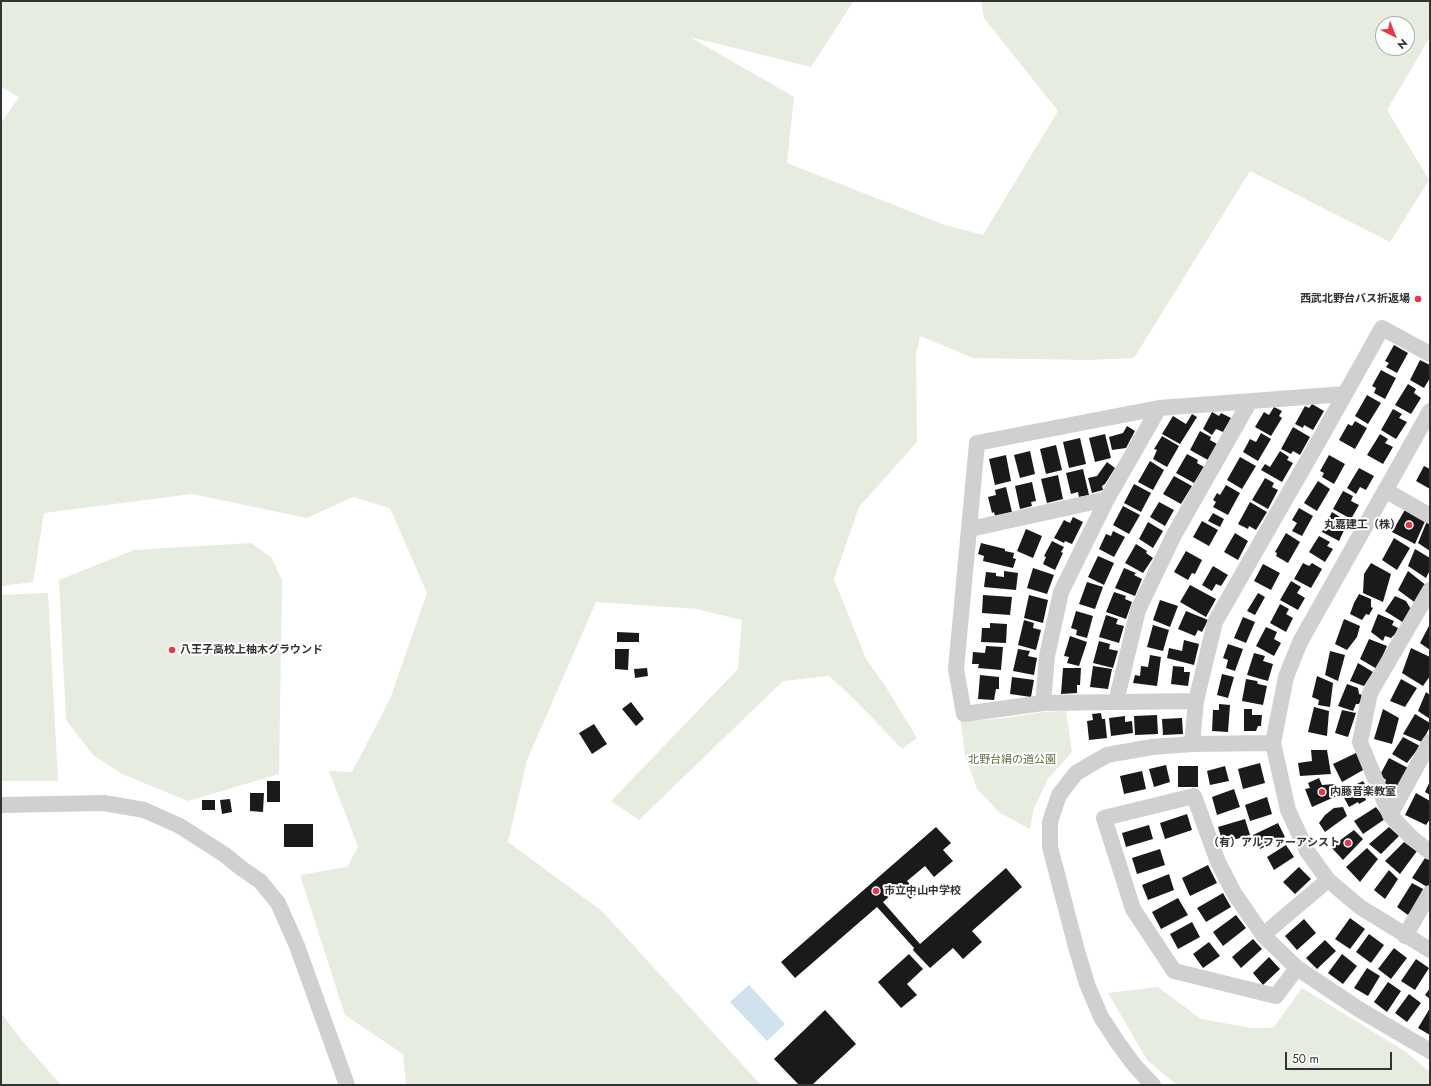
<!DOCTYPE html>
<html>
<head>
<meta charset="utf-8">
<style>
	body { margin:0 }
	#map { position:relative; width:1431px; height:1086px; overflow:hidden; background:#fff; font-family:Jost,sans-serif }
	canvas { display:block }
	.frame { position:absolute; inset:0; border:2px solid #333; pointer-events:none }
	.north { position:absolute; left:1375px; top:16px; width:40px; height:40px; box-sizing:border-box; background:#fff; border:1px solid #adadad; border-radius:50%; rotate:137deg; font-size:11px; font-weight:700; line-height:16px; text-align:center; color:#333 }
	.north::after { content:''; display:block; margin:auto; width:14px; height:18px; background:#e63946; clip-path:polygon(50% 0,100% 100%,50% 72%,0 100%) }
	.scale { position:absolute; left:1285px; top:1052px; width:107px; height:18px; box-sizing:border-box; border:2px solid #333; border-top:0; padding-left:5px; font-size:12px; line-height:14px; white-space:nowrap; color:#333; -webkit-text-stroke:3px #fff; paint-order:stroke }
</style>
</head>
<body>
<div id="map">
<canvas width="1431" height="1086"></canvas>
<div class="frame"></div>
<div class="north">N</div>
<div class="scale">50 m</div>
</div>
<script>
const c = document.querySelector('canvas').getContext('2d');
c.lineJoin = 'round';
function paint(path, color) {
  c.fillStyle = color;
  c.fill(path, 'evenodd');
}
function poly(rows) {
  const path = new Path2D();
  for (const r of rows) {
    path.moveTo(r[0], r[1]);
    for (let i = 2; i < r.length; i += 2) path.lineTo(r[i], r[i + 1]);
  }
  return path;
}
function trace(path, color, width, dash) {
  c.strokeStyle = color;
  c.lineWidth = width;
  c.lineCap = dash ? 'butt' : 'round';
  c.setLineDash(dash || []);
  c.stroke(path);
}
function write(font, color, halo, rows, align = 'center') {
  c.font = font + ' Jost,"Noto Sans JP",sans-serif';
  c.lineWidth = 4;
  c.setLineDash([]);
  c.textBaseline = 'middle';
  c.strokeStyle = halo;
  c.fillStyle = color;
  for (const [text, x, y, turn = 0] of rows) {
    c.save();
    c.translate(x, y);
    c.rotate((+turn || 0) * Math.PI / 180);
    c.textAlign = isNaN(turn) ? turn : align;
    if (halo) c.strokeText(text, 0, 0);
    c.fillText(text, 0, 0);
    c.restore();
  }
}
paint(poly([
	[1,1,853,1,853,2,811,67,690,37,794,97,787,163,942,224,983,235,1058,111,984,18,981,1,1430,1,1430,37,1387,110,1429,180,1390,242,1250,171,1134,358,1089,360,973,358,920,336,916,354,917,442,859,507,834,579,866,659,886,687,917,738,902,749,856,701,829,676,783,681,639,820,611,801,738,669,742,620,697,609,596,602,527,760,508,842,602,911,761,1085,406,1085,403,1054,345,1015,300,875,347,867,358,847,329,771,352,772,390,699,427,593,390,508,353,497,307,518,192,494,44,513,33,582,1,586,1,123,19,97,1,87],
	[1383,24,1407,24,1407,48,1383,48],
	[251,543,271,557,282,580,279,774,188,801,122,774,93,755,66,720,59,580,134,550],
	[48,593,58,781,1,781,1,595],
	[1066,711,1072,752,1048,779,1034,808,1030,829,1000,813,977,789,965,755,961,722,1005,718,1043,712],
	[1158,987,1201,1019,1251,1028,1273,1028,1302,988,1406,1052,1430,1072,1430,1085,1177,1085,1147,1060,1108,993],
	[1,1013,25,1044,61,1085,1,1085]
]), '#e6ecdf');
paint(poly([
	[749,985,785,1024,767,1041,730,1002]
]), '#cfe2ee');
paint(poly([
	[1394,345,1408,353,1397,373,1386,367,1389,363,1385,361],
	[1420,360,1430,365,1430,378,1424,388,1410,380],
	[1381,370,1396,378,1385,399,1374,393,1376,388,1372,386],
	[1408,384,1416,389,1414,393,1421,398,1411,414,1395,405],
	[1367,395,1381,403,1368,424,1355,416],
	[1312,404,1324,411,1313,430,1304,425,1303,428,1295,424,1305,406,1309,408],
	[1274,407,1282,411,1279,416,1282,418,1271,436,1255,427,1264,412,1269,415],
	[1393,409,1402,414,1399,418,1407,422,1396,439,1381,430],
	[1212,412,1219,416,1221,413,1231,418,1223,432,1216,429,1212,435,1203,429],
	[1192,414,1197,417,1180,444,1162,434,1173,416,1186,424],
	[1355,421,1367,428,1355,449,1339,440,1348,424,1352,426],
	[1127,426,1135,431,1126,448,1112,450,1109,437,1123,433],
	[1293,427,1310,437,1300,455,1293,451,1291,454,1281,449],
	[1200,431,1211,437,1210,440,1217,444,1208,460,1190,450],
	[1261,433,1271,439,1258,461,1243,452,1250,439,1256,442],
	[1105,434,1111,458,1095,462,1089,438],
	[1380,434,1388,439,1385,443,1393,447,1383,464,1367,455],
	[1162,436,1179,446,1167,467,1153,459,1157,450,1154,449],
	[1080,438,1086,464,1069,468,1063,442],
	[1056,445,1062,470,1046,474,1040,449],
	[1030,451,1035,474,1020,478,1014,455],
	[1280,451,1289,457,1287,460,1293,463,1282,482,1261,470,1265,464,1270,467],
	[1187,454,1198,460,1197,463,1204,467,1194,483,1176,473],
	[1006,455,1011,481,995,485,989,459],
	[1329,455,1345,464,1334,484,1322,477,1324,473,1320,471],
	[1240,457,1256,466,1242,489,1227,480],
	[1150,461,1164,470,1153,490,1138,482],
	[1107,462,1115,468,1105,484,1102,486,1103,490,1092,493,1088,478,1097,476],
	[1424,466,1430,469,1430,489,1416,481],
	[1359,468,1374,476,1366,490,1360,487,1356,494,1347,488],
	[1083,469,1089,495,1079,497,1078,492,1071,494,1066,473],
	[1058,475,1063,499,1047,503,1041,479],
	[1174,476,1192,486,1181,504,1163,494],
	[1265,478,1274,483,1272,487,1278,490,1268,509,1252,500],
	[1318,481,1330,489,1317,511,1304,503],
	[1032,482,1036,501,1031,502,1032,506,1020,509,1015,486],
	[1134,484,1151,493,1141,512,1124,503],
	[1226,485,1240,493,1228,515,1213,507,1216,502,1213,500,1217,493,1220,495],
	[1006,487,1012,512,995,516,994,512,992,513,988,497,996,495,995,490],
	[1343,491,1353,496,1351,501,1359,505,1351,519,1333,509],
	[1159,502,1174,510,1165,526,1150,517],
	[1250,502,1267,512,1256,530,1249,526,1248,529,1238,524],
	[1123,506,1140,515,1129,534,1113,525],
	[1299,508,1313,516,1302,536,1292,531,1297,523,1292,520],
	[1406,508,1426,519,1415,544,1392,532],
	[1332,512,1340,517,1337,521,1346,526,1339,541,1322,532],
	[1213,513,1224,519,1220,527,1208,521],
	[1073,517,1083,522,1072,544,1065,541,1064,543,1054,538,1064,520,1070,523],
	[1202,521,1218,530,1209,546,1193,537],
	[1427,521,1430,523,1430,551,1418,543],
	[1148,522,1163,531,1153,548,1139,539],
	[1026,529,1042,536,1033,558,1017,551],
	[1113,531,1125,537,1114,557,1099,549,1106,534,1111,536],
	[1235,533,1248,541,1238,560,1224,552],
	[1286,533,1300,542,1288,563,1276,556,1277,553,1275,552],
	[1319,536,1330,542,1327,546,1333,549,1325,562,1309,552],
	[1394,538,1410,548,1397,570,1382,560],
	[1052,541,1064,547,1061,552,1063,553,1055,570,1043,564,1046,557,1044,556],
	[981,543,1005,549,1005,551,1014,553,1013,558,1016,559,1013,568,983,561,984,556,978,554],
	[1136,544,1147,551,1146,553,1153,558,1143,573,1125,563],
	[1415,549,1430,558,1430,570,1426,578,1408,566],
	[1186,551,1202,560,1195,574,1192,573,1188,580,1174,572],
	[1098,556,1114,563,1104,585,1088,577],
	[1303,563,1309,566,1312,563,1322,569,1311,588,1294,579],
	[1371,563,1391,574,1383,602,1363,593,1364,574],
	[1263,564,1280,573,1271,590,1254,581],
	[1213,566,1228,575,1221,586,1216,584,1212,591,1202,585],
	[1033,568,1054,575,1047,594,1027,588],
	[1124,568,1136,573,1134,575,1142,579,1135,596,1115,588],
	[1004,571,1018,573,1016,590,984,587,986,572,996,573,996,576,1004,577],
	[1408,571,1427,586,1417,604,1398,590],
	[1291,581,1301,587,1297,593,1305,598,1298,610,1280,600],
	[1087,582,1103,587,1095,609,1079,604],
	[1190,585,1216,599,1206,617,1180,602],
	[1114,592,1126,596,1125,599,1132,602,1126,619,1106,612],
	[1258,593,1265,597,1255,615,1247,611],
	[1359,594,1371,599,1371,607,1373,608,1369,615,1366,614,1362,620,1350,614,1354,603],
	[983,595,1012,597,1010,615,982,613],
	[1029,595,1048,600,1043,623,1024,618],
	[1395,596,1406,601,1412,611,1404,623,1385,611],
	[1160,600,1178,606,1170,627,1153,620],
	[1280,604,1289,609,1286,614,1293,618,1286,632,1270,623],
	[1076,611,1093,616,1087,638,1076,635,1077,630,1071,628],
	[1186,611,1208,620,1202,632,1198,630,1195,636,1178,629],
	[1378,614,1394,621,1392,625,1398,628,1395,634,1391,638,1385,636,1383,641,1371,632],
	[1106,615,1118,619,1116,624,1124,626,1119,643,1099,637],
	[1243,617,1255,622,1246,643,1234,638],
	[1344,619,1360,626,1357,637,1347,650,1335,644],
	[1024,620,1034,623,1033,628,1041,630,1036,650,1018,645],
	[990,623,1007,624,1006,643,981,642,982,628,990,628],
	[1430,624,1430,650,1420,643],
	[1153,625,1169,630,1163,651,1147,647],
	[1266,627,1277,632,1274,639,1281,643,1274,656,1256,646],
	[617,632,639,633,639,642,617,642],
	[1070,636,1087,642,1079,666,1067,663,1069,657,1064,656],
	[1369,639,1387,646,1377,669,1360,659],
	[1184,640,1199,644,1194,665,1167,658,1169,648,1182,651],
	[1099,641,1110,644,1109,649,1118,651,1113,668,1093,663],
	[1228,644,1243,649,1235,671,1226,668,1228,660,1223,658],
	[986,646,1003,647,1001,670,978,668,979,664,972,664,973,652,985,653],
	[1411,648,1430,657,1430,676,1423,686,1402,673],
	[615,649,629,649,628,670,615,669],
	[1018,649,1030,651,1028,656,1037,658,1034,675,1013,671],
	[1330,651,1345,655,1338,681,1325,675],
	[1254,653,1265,656,1263,661,1273,664,1268,681,1247,675],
	[1150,655,1161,657,1157,686,1133,683,1135,675,1140,676,1141,666,1148,667],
	[1358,663,1373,672,1364,686,1350,681],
	[1093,666,1112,669,1108,689,1090,687],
	[1173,666,1184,667,1184,672,1190,672,1188,686,1171,684],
	[647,668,648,676,635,678,634,669],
	[1063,668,1081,668,1080,685,1077,685,1077,693,1061,694],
	[1222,674,1234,677,1228,698,1217,695],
	[980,675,999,677,999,689,996,689,994,700,978,699],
	[1317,676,1333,683,1330,707,1318,705,1319,700,1312,697],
	[1012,677,1034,680,1031,697,1010,694],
	[1246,679,1257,681,1258,684,1267,686,1263,705,1242,701],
	[1401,679,1417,688,1405,707,1390,701],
	[1347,684,1358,688,1359,694,1363,695,1359,704,1356,704,1353,711,1338,706],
	[1426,692,1430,695,1430,719,1418,711],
	[631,702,644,719,636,726,622,709],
	[1219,704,1230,705,1228,732,1212,731,1213,710,1219,710],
	[1314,707,1329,711,1327,736,1308,732],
	[1244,709,1252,709,1252,715,1262,715,1261,726,1258,726,1256,731,1244,731],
	[1383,709,1399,718,1392,744,1374,739],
	[1342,710,1356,713,1348,737,1335,733],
	[1101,713,1102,719,1105,719,1107,738,1089,740,1087,721,1093,720,1092,714],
	[1415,714,1430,723,1430,727,1422,742,1403,734],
	[1157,715,1158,734,1135,735,1134,716],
	[1125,716,1125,722,1132,721,1133,733,1111,736,1109,718],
	[1182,718,1183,734,1163,735,1162,719],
	[594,724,607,744,592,754,579,733],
	[1403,737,1420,746,1407,763,1392,754],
	[1311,750,1327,750,1331,774,1300,776,1298,763,1312,761],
	[1358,752,1365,769,1342,782,1333,764],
	[1389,758,1408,768,1394,798,1387,794,1389,789,1384,786,1386,780,1380,775],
	[1260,763,1265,783,1243,789,1238,769],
	[1166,765,1170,782,1154,787,1149,769],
	[1178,766,1198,766,1198,787,1178,787],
	[1225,766,1229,781,1210,785,1207,771],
	[1142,771,1146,789,1124,794,1120,776],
	[1319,778,1322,785,1335,784,1339,795,1312,807,1305,789,1310,788,1308,783],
	[267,781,280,781,280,802,267,802],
	[1363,781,1371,794,1365,797,1366,800,1359,804,1358,802,1349,807,1341,792],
	[1430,781,1430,795,1425,792],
	[1234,789,1240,807,1217,815,1212,797],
	[250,793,264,793,263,812,250,811],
	[1416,793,1430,801,1430,819,1426,825,1405,815],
	[1267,797,1272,814,1250,821,1245,805],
	[230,799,232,812,222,814,220,800],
	[202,800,215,800,215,810,202,810],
	[1343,807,1347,816,1325,832,1319,823,1325,815,1334,808],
	[1376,807,1385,819,1363,834,1354,821],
	[1187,814,1192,830,1165,839,1160,823],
	[1245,819,1250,835,1223,843,1218,827],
	[1278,823,1285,837,1260,849,1253,835],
	[284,824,313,824,313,847,284,847],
	[1149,825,1153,839,1126,847,1122,833],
	[936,827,951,843,943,850,953,861,934,877,925,866,907,881,918,892,910,899,900,887,883,902,920,944,1006,868,1022,887,972,931,982,942,963,959,953,948,930,968,913,950,914,948,877,907,795,978,781,962],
	[1389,827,1399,836,1381,854,1369,844],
	[1354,830,1363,839,1343,860,1331,847],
	[1404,842,1417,851,1400,874,1385,861],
	[1286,845,1294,857,1274,870,1267,857],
	[1367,848,1378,859,1360,882,1346,867],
	[1160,849,1165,865,1137,874,1132,858],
	[1425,858,1430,860,1430,886,1429,888,1412,878],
	[1208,865,1217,883,1190,896,1182,878],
	[1299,867,1311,879,1295,894,1283,882],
	[1389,870,1398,879,1385,899,1374,890],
	[1169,874,1174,890,1148,900,1142,885],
	[1412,883,1425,890,1416,906,1408,915,1397,907],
	[1223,893,1231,907,1206,922,1197,908],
	[1178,898,1188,915,1161,929,1152,912],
	[1236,915,1246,928,1223,946,1213,932],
	[1350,918,1365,929,1350,949,1335,939],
	[1304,919,1316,933,1297,950,1285,936],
	[1192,922,1200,937,1178,949,1170,934],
	[1369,934,1384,945,1371,963,1356,952],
	[1253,939,1262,949,1241,968,1232,957],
	[1325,940,1336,951,1317,969,1306,958],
	[1209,942,1220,956,1203,968,1193,954],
	[1394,948,1407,958,1391,979,1378,969],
	[909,954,923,969,907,984,917,995,901,1008,878,982],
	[1342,954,1357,966,1343,984,1328,973],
	[1269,957,1280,969,1263,985,1253,973],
	[1416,959,1429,968,1415,990,1401,981],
	[1367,968,1380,976,1368,996,1354,988],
	[1388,982,1401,991,1387,1012,1374,1002],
	[1430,988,1430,999,1425,995],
	[1409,994,1421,1003,1407,1022,1395,1013],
	[1430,1008,1430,1035,1418,1028],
	[825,1010,856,1044,812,1085,799,1085,774,1059]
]), '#1a1a1a');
trace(poly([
	[1345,394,1159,408,977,443,956,669,964,714,1043,703,1196,701,1215,622,1321,437,1382,328,1430,354],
	[1430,411,1300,642,1286,677,1273,743,1288,810,1307,851,1328,880,1360,907,1430,950],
	[1385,490,1430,516],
	[970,529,1107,499],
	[1430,590,1370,693,1360,742,1390,815,1412,838,1430,852],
	[1116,702,1138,610,1174,535,1250,401],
	[1043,703,1047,656,1061,592,1107,499,1159,408],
	[1192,744,1196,701],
	[1,805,104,803,144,810,180,826,225,855,241,868,260,881,278,903,297,946,347,1085],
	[1390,815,1430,742],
	[1263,935,1328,880],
	[1405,936,1430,893],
	[1297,968,1276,996,1174,971,1133,909,1104,818,1194,796,1218,862,1234,893,1263,935,1297,968,1360,1010,1430,1051],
	[1153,1085,1135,1066,1118,1043,1101,1017,1087,984,1076,947,1050,847,1050,822,1059,795,1076,773,1107,755,1152,747,1192,744,1273,743]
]), '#d0d0d0', 16);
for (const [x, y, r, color] of [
	[1418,299,4,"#e63946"],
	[1409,525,4,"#e63946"],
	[172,650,4,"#e63946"],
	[1322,792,4,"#e63946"],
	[1348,843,4,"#e63946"],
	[876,891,4,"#e63946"]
]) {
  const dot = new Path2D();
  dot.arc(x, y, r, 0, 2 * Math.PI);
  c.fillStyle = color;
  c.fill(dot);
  trace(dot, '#fff', 1.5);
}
write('bold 11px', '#333', '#fff', [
	["西武北野台バス折返場",1410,299],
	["丸嘉建工（株）",1401,525],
	["八王子高校上柚木グラウンド",180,650,"left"],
	["内藤音楽教室",1330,792,"left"],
	["（有）アルファーアシスト",1340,843],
	["市立中山中学校",884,891,"left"]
], 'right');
write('11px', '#56703f', '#fff', [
	["北野台絹の道公園",1012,760]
]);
</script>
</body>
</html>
